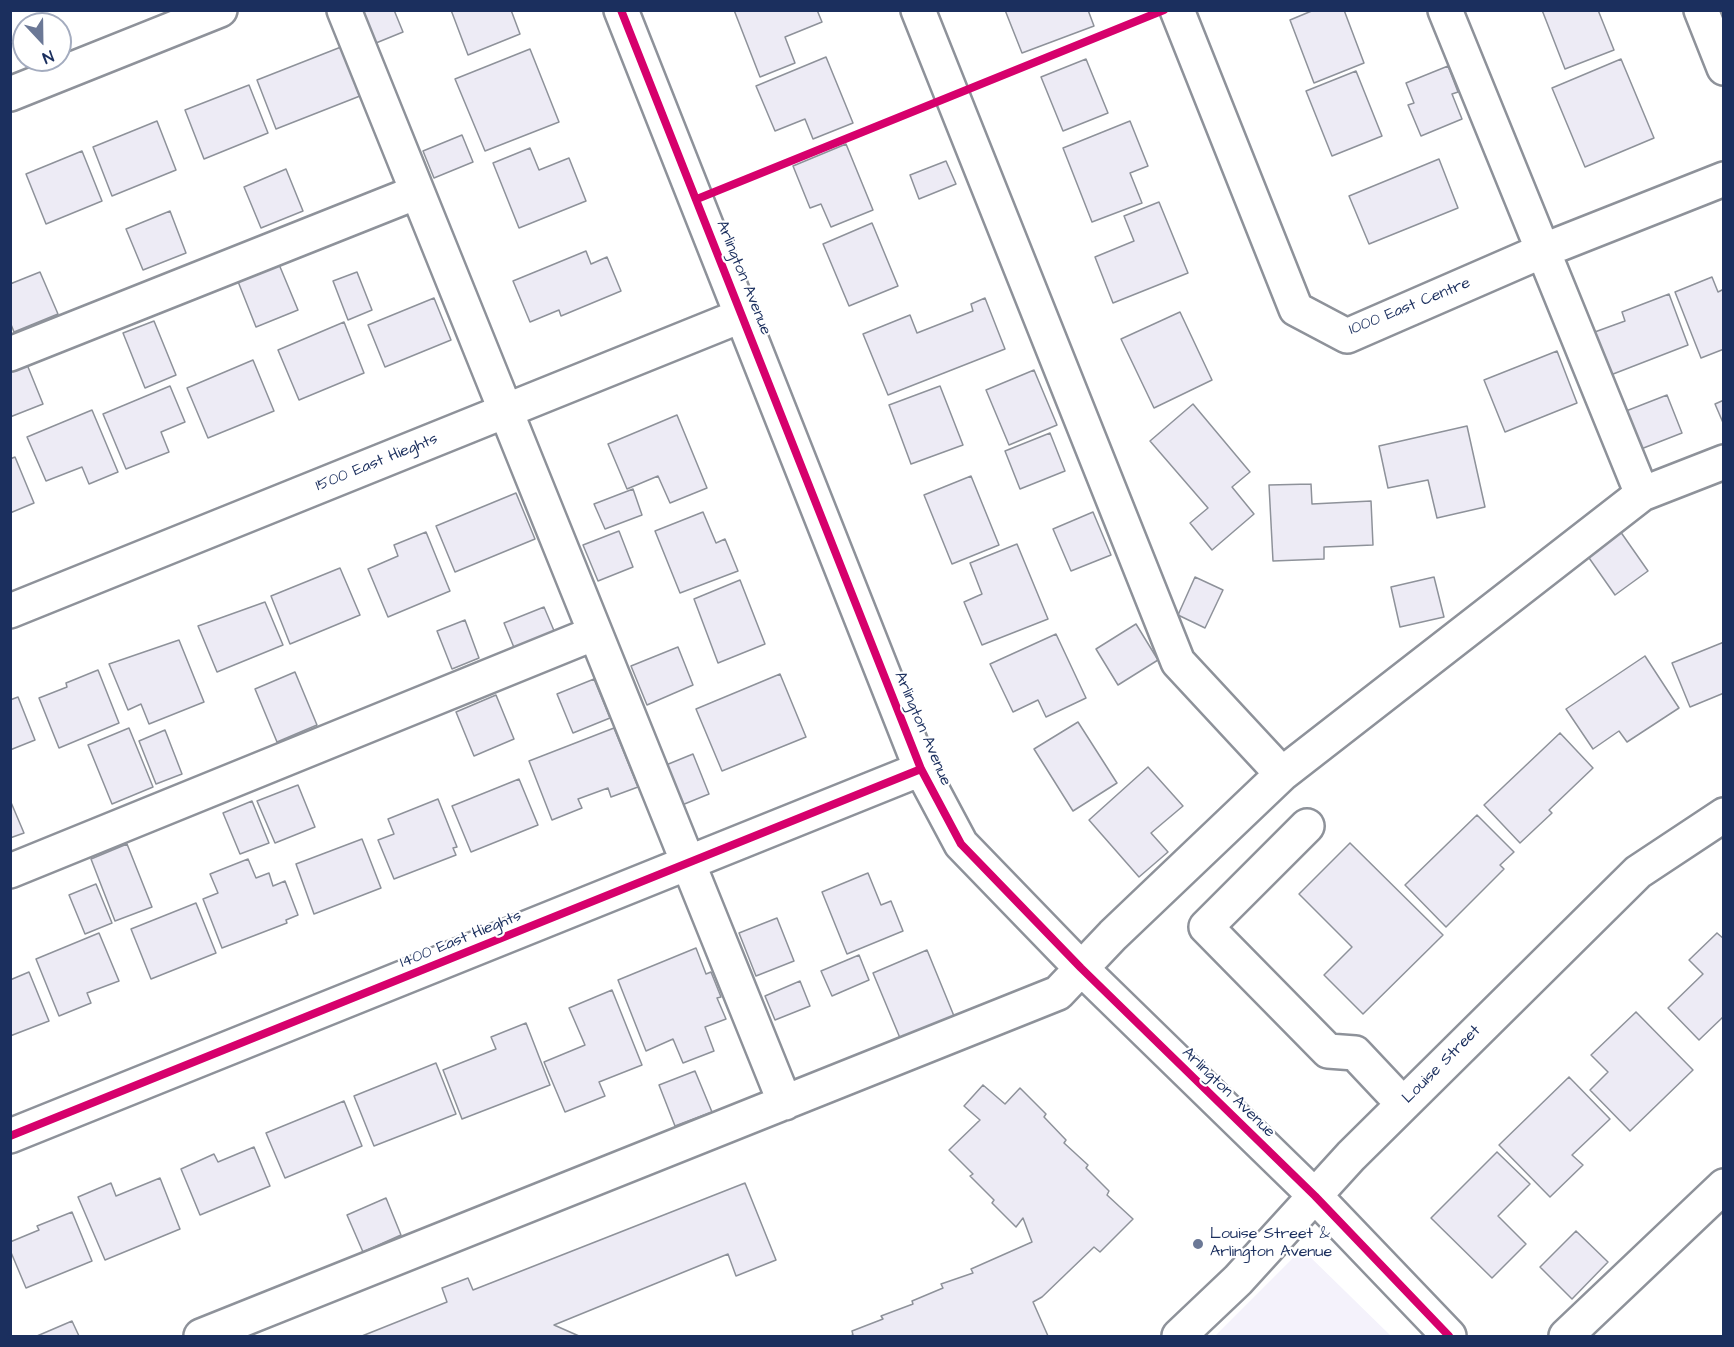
<!DOCTYPE html>
<html>
<head>
<meta charset="utf-8">
<style>
	body { margin:0 }
	#map { position:relative; width:1734px; height:1347px; overflow:hidden; background:#fff; font-family:"Architects Daughter",sans-serif }
	canvas { display:block }
	.frame { position:absolute; inset:0; border:12px solid #1b2f5e; pointer-events:none }
	.north { position:absolute; left:12px; top:12px; width:60px; height:60px; box-sizing:border-box; background:#fff; border:2px solid #a4acbf; border-radius:50%; rotate:158deg; font-size:16px; font-weight:700; line-height:24px; text-align:center; color:#1b2f5e }
	.north::after { content:''; display:block; margin:auto; width:21px; height:27px; background:#6b7896; clip-path:polygon(50% 0,100% 100%,50% 72%,0 100%) }
</style>
</head>
<body>
<div id="map">
<canvas width="1734" height="1347"></canvas>
<div class="frame"></div>
<div class="north">N</div>
</div>
<script>
const c = document.querySelector('canvas').getContext('2d');
c.lineJoin = 'round';
function paint(path, color) {
  c.fillStyle = color;
  c.fill(path, 'evenodd');
}
function poly(rows) {
  const path = new Path2D();
  for (const r of rows) {
    path.moveTo(r[0], r[1]);
    for (let i = 2; i < r.length; i += 2) path.lineTo(r[i], r[i + 1]);
  }
  return path;
}
function trace(path, color, width, dash) {
  c.strokeStyle = color;
  c.lineWidth = width;
  c.lineCap = dash ? 'butt' : 'round';
  c.setLineDash(dash || []);
  c.stroke(path);
}
function write(font, color, halo, rows, align = 'center') {
  c.font = font + ' "Architects Daughter",sans-serif';
  c.lineWidth = 4.5;
  c.setLineDash([]);
  c.textBaseline = 'middle';
  c.strokeStyle = halo;
  c.fillStyle = color;
  for (const [text, x, y, turn = 0] of rows) {
    c.save();
    c.translate(x, y);
    c.rotate((+turn || 0) * Math.PI / 180);
    c.textAlign = isNaN(turn) ? turn : align;
    if (halo) c.strokeText(text, 0, 0);
    c.fillText(text, 0, 0);
    c.restore();
  }
}
paint(poly([
	[1302,1249,1391,1336,1215,1336]
]), '#f4f2fb');
const building = poly([
	[362,10,394,10,403,32,376,43,362,10],
	[451,10,511,10,520,34,468,55,451,10],
	[734,10,817,10,822,22,785,37,795,63,760,77,734,10],
	[1005,10,1088,10,1094,26,1022,53,1005,10],
	[1314,10,1344,10,1364,63,1314,83,1290,20,1314,10],
	[1542,10,1598,10,1614,50,1565,69,1542,10],
	[341,47,360,96,276,129,257,80,341,47],
	[530,49,559,122,485,151,455,79,530,49],
	[826,57,853,123,813,139,805,119,775,131,756,86,826,57],
	[1086,59,1108,113,1063,131,1041,77,1086,59],
	[1621,59,1654,138,1585,167,1552,88,1621,59],
	[1448,66,1458,92,1452,94,1462,119,1421,136,1408,105,1414,103,1406,83,1448,66],
	[1356,71,1382,136,1332,156,1306,91,1356,71],
	[249,85,268,133,204,159,185,110,249,85],
	[157,121,176,170,112,196,93,147,157,121],
	[1130,121,1148,166,1130,173,1142,203,1092,222,1063,148,1130,121],
	[462,135,473,162,434,178,423,151,462,135],
	[846,144,873,210,831,227,821,204,810,208,793,166,846,144],
	[530,148,539,170,569,158,586,201,519,228,493,163,530,148],
	[82,151,102,201,46,224,26,174,82,151],
	[1439,159,1458,208,1369,244,1349,196,1439,159],
	[946,161,956,184,919,199,910,175,946,161],
	[286,169,303,211,261,228,244,187,286,169],
	[1159,202,1188,273,1113,303,1095,257,1134,241,1124,216,1159,202],
	[170,211,186,253,143,270,126,229,170,211],
	[872,223,898,286,849,306,823,244,872,223],
	[586,251,591,264,607,257,621,291,561,316,559,310,530,322,513,281,586,251],
	[278,262,298,310,256,327,237,279,278,262],
	[40,272,58,314,14,332,10,322,10,284,40,272],
	[357,272,372,310,348,320,333,281,357,272],
	[1712,277,1718,292,1724,289,1724,349,1701,358,1675,292,1712,277],
	[1669,294,1688,345,1608,376,1592,333,1625,321,1622,312,1669,294],
	[434,298,451,340,385,367,368,325,434,298],
	[985,298,1005,349,888,395,863,334,910,315,917,333,973,311,971,304,985,298],
	[1180,312,1212,380,1154,408,1121,339,1180,312],
	[154,321,176,375,145,388,123,333,154,321],
	[344,322,364,373,299,400,278,350,344,322],
	[1557,351,1577,403,1505,432,1484,380,1557,351],
	[253,360,274,411,208,438,187,388,253,360],
	[26,362,43,404,10,417,10,369,26,362],
	[1034,370,1057,425,1009,445,986,390,1034,370],
	[170,386,185,422,161,432,169,452,126,469,103,414,170,386],
	[940,386,963,445,911,464,889,405,940,386],
	[1667,395,1682,433,1641,449,1626,411,1667,395],
	[1724,400,1724,425,1715,404,1724,400],
	[1193,404,1250,472,1232,487,1254,514,1212,550,1190,523,1208,508,1150,441,1193,404],
	[92,410,118,472,89,484,82,467,46,481,27,437,92,410],
	[677,415,707,488,670,503,658,476,627,489,608,444,677,415],
	[1467,426,1485,507,1437,518,1428,480,1388,488,1379,446,1467,426],
	[1050,433,1065,471,1020,489,1005,451,1050,433],
	[15,457,34,503,10,513,10,459,15,457],
	[971,476,999,545,952,564,924,495,971,476],
	[1311,484,1312,504,1371,501,1373,545,1324,547,1324,559,1273,561,1269,485,1311,484],
	[633,489,642,515,605,529,594,504,633,489],
	[516,493,535,539,455,572,436,526,516,493],
	[703,512,716,543,725,539,738,571,680,593,655,531,703,512],
	[1093,512,1111,555,1071,571,1053,529,1093,512],
	[619,531,633,567,598,581,583,545,619,531],
	[1620,531,1648,571,1615,595,1587,555,1620,531],
	[426,532,450,591,388,617,368,569,398,556,394,545,426,532],
	[1017,544,1048,619,982,645,964,602,982,594,970,563,1017,544],
	[340,568,360,615,290,644,271,596,340,568],
	[1195,577,1223,590,1205,628,1178,615,1195,577],
	[1434,577,1444,617,1400,627,1391,587,1434,577],
	[740,580,765,644,718,663,694,599,740,580],
	[265,602,283,645,217,672,198,626,265,602],
	[544,607,555,633,515,650,504,623,544,607],
	[465,620,479,658,452,669,437,631,465,620],
	[1136,624,1158,660,1118,685,1096,649,1136,624],
	[1056,634,1086,698,1046,717,1038,700,1013,712,990,664,1056,634],
	[179,640,204,702,149,724,141,704,128,710,109,664,179,640],
	[1724,642,1724,693,1690,707,1672,663,1724,642],
	[678,647,693,685,647,705,631,666,678,647],
	[1645,656,1679,708,1627,742,1619,731,1593,749,1566,709,1645,656],
	[98,670,119,723,59,748,39,698,67,687,66,683,98,670],
	[295,672,317,725,277,742,255,689,295,672],
	[780,674,806,737,722,771,696,709,780,674],
	[594,679,610,718,573,733,557,694,594,679],
	[496,695,514,739,474,756,456,712,496,695],
	[18,697,35,740,10,750,10,700,18,697],
	[1078,722,1117,783,1073,811,1034,749,1078,722],
	[129,728,153,787,112,804,88,745,129,728],
	[614,728,638,787,611,797,608,788,578,799,582,808,552,820,529,761,614,728],
	[165,730,182,774,156,784,139,741,165,730],
	[1560,733,1593,768,1549,810,1552,813,1520,843,1484,805,1560,733],
	[693,754,709,794,682,805,666,765,693,754],
	[1148,767,1183,806,1151,833,1168,852,1139,877,1089,820,1148,767],
	[519,779,538,825,471,852,452,806,519,779],
	[298,785,315,827,275,843,257,801,298,785],
	[438,799,457,847,453,848,456,855,394,879,378,840,394,834,388,819,438,799],
	[10,800,24,833,10,838,10,800],
	[252,801,269,843,240,854,223,813,252,801],
	[1477,815,1514,852,1500,865,1504,869,1446,927,1405,885,1477,815],
	[362,839,381,888,314,914,296,864,362,839],
	[1350,843,1443,935,1363,1014,1324,975,1352,947,1299,894,1350,843],
	[127,844,152,907,115,921,91,859,127,844],
	[248,859,256,878,269,873,273,886,285,881,298,915,286,920,287,923,222,948,203,899,218,893,210,874,248,859],
	[868,873,881,905,891,901,903,931,847,954,822,892,868,873],
	[96,884,112,923,85,934,69,895,96,884],
	[196,903,216,953,151,979,131,929,196,903],
	[777,918,794,961,756,976,739,933,777,918],
	[99,933,119,981,87,993,91,1003,59,1016,36,959,99,933],
	[1717,933,1724,939,1724,1016,1699,1040,1668,1008,1703,974,1689,960,1717,933],
	[696,948,706,974,711,972,721,997,717,998,726,1019,705,1027,714,1051,683,1063,673,1039,646,1051,618,980,696,948],
	[927,950,954,1016,900,1038,873,973,927,950],
	[859,955,869,980,832,996,821,971,859,955],
	[29,972,49,1021,10,1036,10,980,29,972],
	[800,981,810,1006,775,1020,765,996,800,981],
	[612,990,642,1065,599,1082,605,1096,565,1112,544,1062,585,1045,569,1008,612,990],
	[1636,1012,1693,1070,1630,1131,1590,1090,1608,1072,1591,1055,1636,1012],
	[526,1023,550,1085,462,1119,443,1070,496,1049,491,1037,526,1023],
	[436,1063,456,1114,374,1146,354,1096,436,1063],
	[695,1071,712,1112,675,1126,659,1085,695,1071],
	[1569,1077,1610,1119,1572,1155,1583,1165,1550,1197,1499,1145,1569,1077],
	[983,1085,1005,1104,1020,1088,1046,1114,1044,1117,1066,1140,1064,1143,1088,1165,1086,1168,1109,1191,1107,1195,1133,1219,1100,1252,1094,1247,1042,1297,1033,1302,1048,1336,850,1336,853,1335,852,1331,883,1319,881,1316,913,1304,912,1301,943,1288,941,1284,973,1273,971,1269,1032,1242,1023,1218,1016,1227,992,1203,994,1200,970,1176,973,1174,949,1150,980,1120,964,1106,983,1085],
	[344,1101,362,1146,285,1178,266,1133,344,1101],
	[254,1147,270,1186,200,1215,181,1169,214,1154,218,1162,254,1147],
	[1497,1152,1530,1184,1498,1216,1526,1244,1492,1278,1431,1218,1497,1152],
	[160,1178,180,1229,105,1260,78,1197,111,1183,116,1196,160,1178],
	[745,1183,776,1260,736,1276,728,1254,554,1325,579,1336,362,1336,447,1302,442,1288,468,1278,473,1290,745,1183],
	[386,1198,401,1235,363,1252,347,1215,386,1198],
	[72,1212,92,1261,26,1288,10,1250,10,1242,39,1230,37,1226,72,1212],
	[1576,1231,1608,1262,1572,1299,1540,1267,1576,1231],
	[72,1321,79,1336,37,1336,72,1321]
]);
paint(building, '#edebf5');
trace(building, '#8e929a', 1.5);
const minor = poly([
	[344,10,785,1103],
	[621,10,921,769,961,844,1081,968,1315,1196,1449,1336],
	[918,10,1178,662,1282,774],
	[1177,10,1296,309,1347,336,1542,251,1724,179],
	[1445,10,1642,494],
	[1701,10,1724,68],
	[10,94,220,10],
	[10,354,417,192],
	[10,611,743,315],
	[1307,826,1206,927,1328,1051,1355,1053,1403,1104],
	[10,871,595,633],
	[10,1136,921,769],
	[201,1336,1058,993,1113,935,1282,774,1642,494,1724,462],
	[1179,1336,1238,1280,1351,1156,1638,872,1724,815],
	[1566,1336,1724,1186]
]);
trace(minor, '#8e929a', 38);
trace(minor, '#fff', 33);
trace(poly([
	[621,10,921,769,961,844,1081,968,1315,1196,1449,1336],
	[697,199,1164,10],
	[10,1136,921,769]
]), '#d6006c', 8);
for (const [x, y, r, color] of [
	[1198,1244,6,"#6b7896"]
]) {
  const dot = new Path2D();
  dot.arc(x, y, r, 0, 2 * Math.PI);
  c.fillStyle = color;
  c.fill(dot);
  trace(dot, '#fff', 2);
}
write('16px', '#1b2f5e', '#fff', [
	["Arlington Avenue",743,278,68],
	["1000 East Centre",1410,307,-22],
	["1500 East Hieghts",377,463,-22],
	["Arlington Avenue",922,729,67],
	["1400 East Hieghts",461,940,-22],
	["Louise Street",1442,1065,-45],
	["Arlington Avenue",1228,1093,44]
]);
write('16px', '#1b2f5e', '#fff', [
	["Louise Street &",1210,1235],
	["Arlington Avenue",1210,1253]
], 'left');
</script>
</body>
</html>
